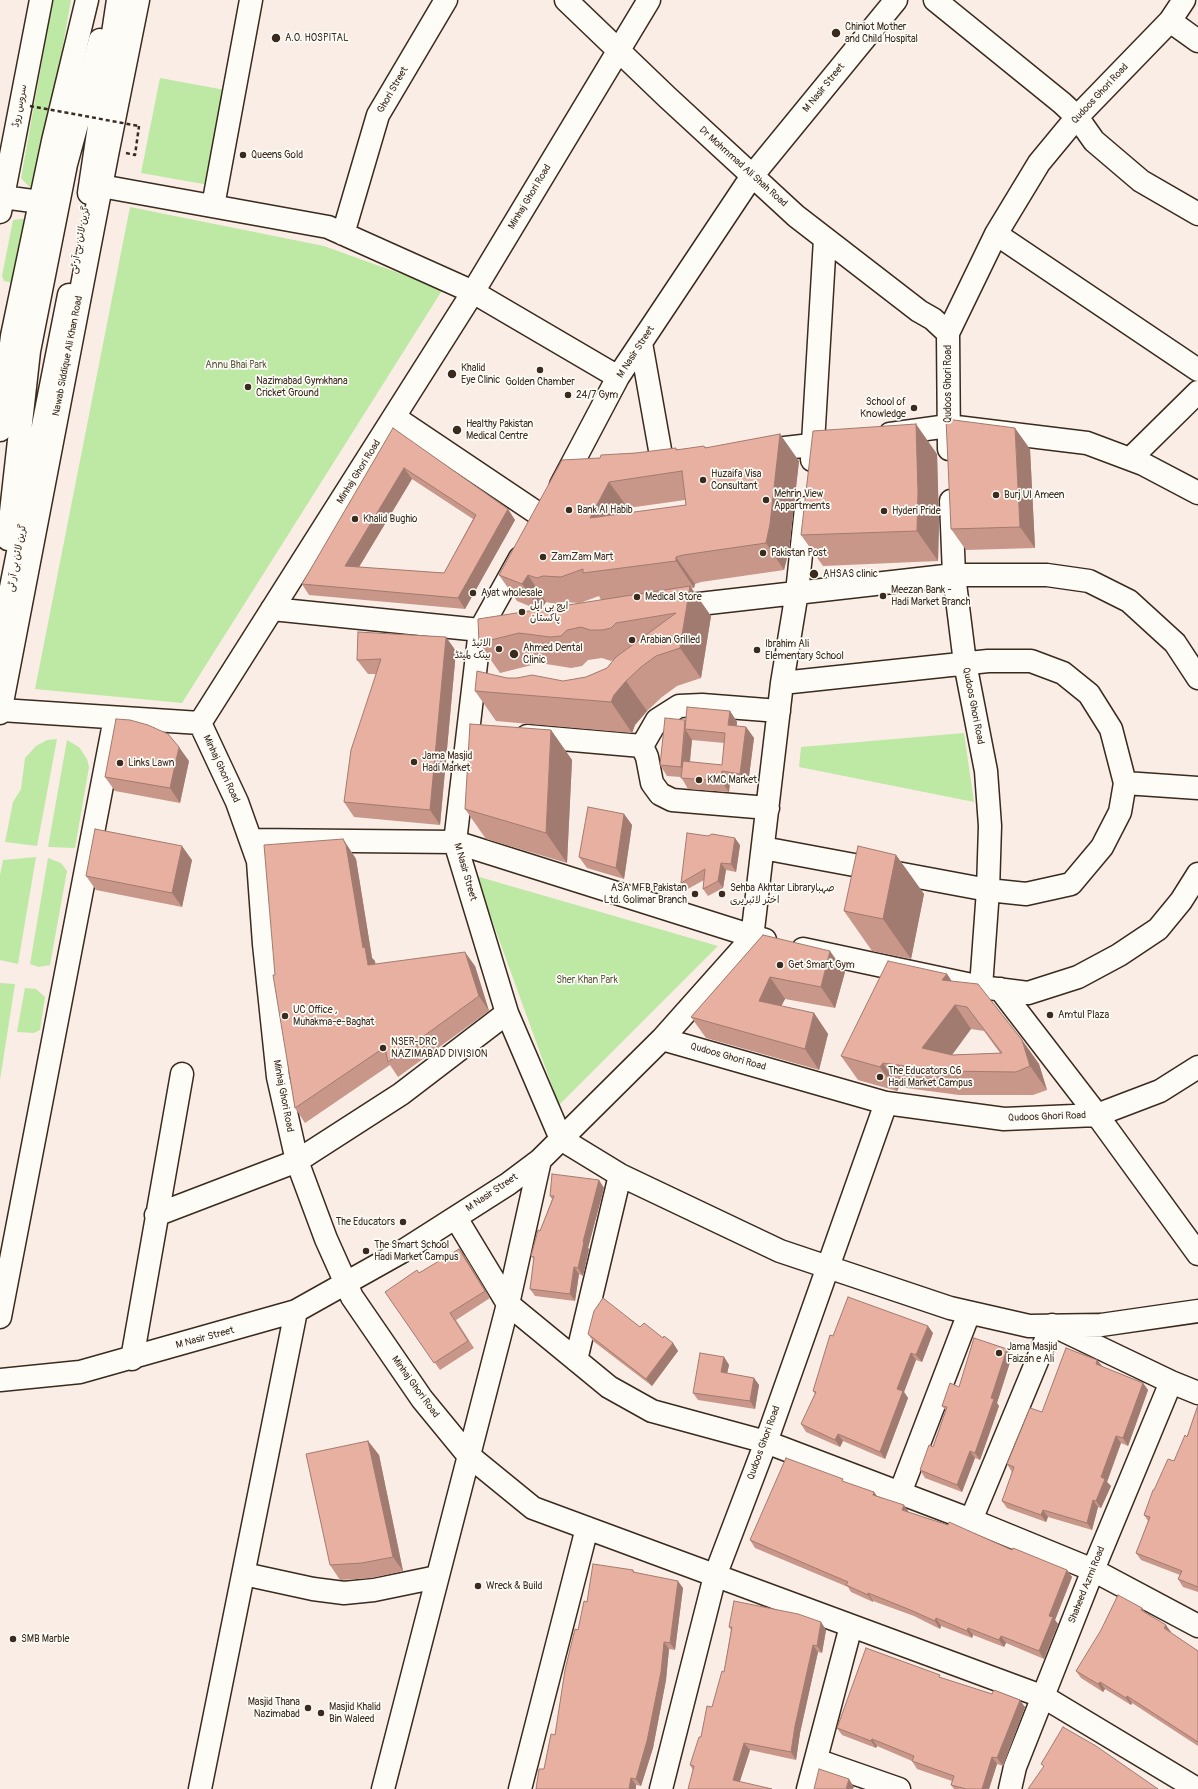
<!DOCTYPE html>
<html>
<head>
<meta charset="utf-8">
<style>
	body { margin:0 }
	canvas { display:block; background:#f9ede6 }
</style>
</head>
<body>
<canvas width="1198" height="1789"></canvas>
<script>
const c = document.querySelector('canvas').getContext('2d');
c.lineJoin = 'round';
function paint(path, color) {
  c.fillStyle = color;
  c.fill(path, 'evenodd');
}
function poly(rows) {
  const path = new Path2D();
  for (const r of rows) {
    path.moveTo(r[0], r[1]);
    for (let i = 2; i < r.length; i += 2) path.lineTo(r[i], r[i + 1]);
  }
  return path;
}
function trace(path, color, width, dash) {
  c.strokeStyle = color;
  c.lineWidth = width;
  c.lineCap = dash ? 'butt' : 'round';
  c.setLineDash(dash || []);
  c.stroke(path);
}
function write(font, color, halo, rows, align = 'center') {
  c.font = font + ' Pangolin,"Playpen Sans Arabic",sans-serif';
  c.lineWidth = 3.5;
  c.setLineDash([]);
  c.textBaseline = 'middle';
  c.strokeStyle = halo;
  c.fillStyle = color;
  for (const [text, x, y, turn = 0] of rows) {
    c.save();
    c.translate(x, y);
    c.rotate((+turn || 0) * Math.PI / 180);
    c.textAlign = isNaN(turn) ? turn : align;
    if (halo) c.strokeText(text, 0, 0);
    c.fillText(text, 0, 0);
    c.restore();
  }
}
paint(poly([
	[53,0,71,0,62,51,63,81,34,192,21,178],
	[160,78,225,90,209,185,141,173],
	[130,207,324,246,443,289,182,703,35,689],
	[28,218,26,286,4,281,2,276,13,220],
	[964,733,974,802,799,767,801,747],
	[57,739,37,846,5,842,13,802,21,789,25,758,36,746,47,740],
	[67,740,79,747,87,759,89,767,75,848,48,847],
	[36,857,18,964,0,960,0,875,3,860],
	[48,858,61,863,67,871,50,965,39,967,30,964],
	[476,876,718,946,559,1105],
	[0,983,15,984,0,1080],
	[25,988,36,989,45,997,40,1030,34,1033,17,1032]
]), '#bee9a5');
const minor = poly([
	[566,0,667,97,796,216,919,311,933,319,948,333],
	[935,0,1062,103,1077,117,1094,141,1141,181,1198,214],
	[1170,21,1198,41],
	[101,186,328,227,473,292,618,377],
	[89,193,118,0],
	[3,197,40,202],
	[213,206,251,0],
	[0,212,41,0],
	[343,234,378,115,446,0],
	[996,234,1198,370],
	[641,343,662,461],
	[394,417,543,517],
	[890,434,948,426,1087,443,1143,464,1198,493],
	[949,449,948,333,996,234,1039,163,1077,117,1170,21,1184,0],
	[759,451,828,443],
	[1130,459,1198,392],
	[812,460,825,239],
	[561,485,618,377,752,176,896,0],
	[951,501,954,575,965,663,986,771,990,826,988,890,981,987],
	[8,539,29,351,66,164,100,40],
	[520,558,480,630,455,842,507,1013,561,1139],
	[673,607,954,575,1047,575,1089,581,1129,601,1175,643,1198,678],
	[272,609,480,630,494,629],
	[0,643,69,295],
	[1,710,200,723],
	[200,723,237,802,258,861,264,944,278,1077,297,1161,326,1239,352,1297,422,1399,468,1455,533,1508,1044,1697,1197,1789],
	[200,723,473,292,649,0],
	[527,736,642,746,647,757,652,783,660,794,672,800,768,808],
	[642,746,657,720,679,706,702,705,779,711],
	[1125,783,1198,788],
	[252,840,455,842,765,940],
	[763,848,988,890,1026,894,1071,884,1102,847,1120,812,1125,783,1111,729,1089,694,1063,673,1031,661,988,661,782,683],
	[803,949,981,987,1028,993,1078,977,1119,955,1158,929,1181,901,1198,874],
	[1000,989,1097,1115,1198,1254],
	[662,1039,886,1103,1004,1119,1097,1115,1160,1091,1198,1067],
	[561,1139,620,1175,780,1251,950,1308,1029,1326,1101,1325,1198,1311],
	[156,1215,297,1161,401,1094,507,1013],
	[456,1218,508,1304,609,1387,652,1411,766,1442,971,1520,1093,1570,1198,1626],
	[0,1317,115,718],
	[132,1359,182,1074],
	[576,1360,620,1175],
	[0,1380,80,1372,296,1311,403,1251,508,1184,540,1160,662,1039,752,938,782,683,797,592,806,508],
	[900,1493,969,1313],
	[971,1520,1052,1325,1171,1382,1198,1393],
	[244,1574,313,1589,344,1593,374,1590,437,1577],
	[816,1760,899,1789],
	[200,1789,296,1311],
	[383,1789,508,1304,540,1160],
	[520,1789,587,1528],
	[661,1789,715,1576,766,1442,886,1103],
	[808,1789,851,1626],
	[1010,1789,1015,1767,1093,1570,1171,1382]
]);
const major = poly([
	[0,430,12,336,53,141,87,0],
	[0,713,108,150,138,0]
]);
trace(minor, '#3b2a1e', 25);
trace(major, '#3b2a1e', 25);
trace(poly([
	[126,153,135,155,139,126]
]), '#3b2a1e', 2.5, [4, 3]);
trace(minor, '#fdfcf7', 22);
trace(major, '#fdfcf7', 22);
trace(poly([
	[30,106,139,126]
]), '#3b2a1e', 2.5, [4, 3]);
paint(poly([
	[393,428,515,520,465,609,309,595,302,584],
	[412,479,473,519,444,573,359,567],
	[706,447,799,461,789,550,784,570,701,582,695,584,694,588,691,588,711,616,701,678,677,686,662,697,647,711,635,725,632,733,496,721,475,691,507,678,563,681,586,677,607,668,613,660,611,661,602,658,588,660,582,666,571,668,540,663,500,673,479,643,539,610,517,601,499,575,600,458,636,453],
	[685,500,686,505,625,514,628,508],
	[599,596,601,600,541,609,546,602,556,604,562,602,580,603],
	[1030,449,1035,548,966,550,951,529],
	[937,454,939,522,938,561,823,566,801,535],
	[456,651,440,825,354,817,344,802,376,674,368,674,357,660],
	[730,711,737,722,737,726,746,727,754,738,748,784,730,782,729,792,688,789,681,777,667,776,660,765,685,720],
	[692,740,724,743,722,765,690,762],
	[551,730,572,760,567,863,486,839,465,809],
	[189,761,180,803,115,791,105,777],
	[624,814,632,825,624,879,587,868,579,857],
	[343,839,356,859,372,958,375,961,375,964,475,966,489,1011,398,1077,390,1065,305,1123,295,1108,275,975],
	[740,845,736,872,726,870,723,888,708,896,703,889,704,880,686,890,681,883],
	[896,855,924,894,911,959,872,951,844,911],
	[192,860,182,907,96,890,86,876],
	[763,935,845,972,835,1008,785,999,781,1006,814,1013,828,1034,819,1070,706,1038,691,1017],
	[947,974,952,982,1022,1040,1039,1064,1047,1090,1033,1095,959,1095,899,1087,897,1091,858,1080,841,1056],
	[971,1029,984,1031,1000,1053,952,1055],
	[604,1188,588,1248,589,1249,583,1276,579,1274,575,1301,535,1296,530,1289,534,1259,531,1256,552,1199,550,1196],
	[465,1256,490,1298,456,1320,474,1348,440,1370,385,1292],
	[640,1327,673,1343,678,1351,652,1386,593,1341,588,1334],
	[933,1333,922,1362,916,1360,904,1392,908,1398,885,1459,843,1441,840,1447,806,1432,801,1424,815,1394,813,1391,833,1336],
	[1007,1349,1012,1356,997,1403,999,1406,980,1460,975,1458,962,1492,925,1478,920,1470,933,1447,946,1411,942,1406,959,1387],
	[724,1357,729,1365,727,1373,754,1378,759,1385,755,1409,698,1400,693,1393],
	[1102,1367,1143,1383,1148,1390,1128,1446,1121,1443,1107,1482,1111,1486,1101,1508,1098,1507,1092,1530,1048,1517,1046,1522,1007,1508,1002,1501,1012,1472,1007,1464,1042,1412],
	[1198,1405,1198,1592,1183,1587,1178,1579,1180,1575,1141,1560,1136,1553,1148,1521,1144,1515,1154,1490,1174,1461,1187,1437],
	[368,1441,379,1455,403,1571,372,1578,340,1580,330,1565],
	[845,1482,874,1492,877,1496,909,1512,1012,1550,1067,1570,1072,1577,1055,1620,1058,1624,1044,1659,1006,1643,1004,1647,973,1635,972,1638,941,1626,940,1629,914,1616,873,1601,873,1602,851,1592,848,1587,755,1548,750,1540],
	[633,1570,635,1573,683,1588,675,1650,669,1649,666,1680,653,1748,641,1786,636,1785,636,1789,536,1789,544,1769,555,1735,578,1630,587,1602],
	[1142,1608,1146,1613,1171,1632,1171,1633,1198,1651,1198,1746,1132,1703,1131,1705,1105,1689,1103,1692,1081,1678,1076,1671],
	[821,1622,826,1630,822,1653,818,1652,800,1733,796,1760,750,1750,740,1781,693,1770,690,1765,712,1707,724,1672,731,1630,729,1627],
	[942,1678,1025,1707,1003,1766,997,1764,989,1789,954,1789,951,1785,952,1781,917,1769,912,1761,877,1746,876,1748,842,1735,837,1728]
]), '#c8978a');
paint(poly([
	[916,424,937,454,939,522,938,561,917,531],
	[1015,428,1030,449,1035,548,1020,527],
	[780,434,799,461,789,550,784,570,766,543],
	[404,468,412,479,353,577,345,566],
	[609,482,628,508,608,545,590,518],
	[508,509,515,520,465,609,458,598],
	[676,557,695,584,694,588,676,561],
	[528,575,546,602,540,610,522,584],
	[690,586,711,616,701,678,680,648],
	[446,637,456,651,440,825,430,810],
	[626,681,647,711,635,725,632,733,611,702,614,695],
	[730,711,737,722,735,736,728,725],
	[746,727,754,738,748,784,740,774],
	[685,729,692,740,688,778,681,767],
	[551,730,572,760,567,863,546,833],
	[179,747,189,761,180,803,170,788],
	[722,771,730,782,729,792,721,781],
	[624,814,632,825,624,879,616,868],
	[735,838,740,845,736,872,731,864],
	[343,839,356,859,372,958,375,961,378,980,368,965,363,948],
	[182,846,192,860,182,907,172,893],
	[896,855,924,894,911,959,883,919],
	[721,863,726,870,723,888,718,881],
	[830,951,845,972,835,1008,821,987],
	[465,952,475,966,489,1011,479,996],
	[947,974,963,998,942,980],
	[770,977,785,999,773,1022,759,1001],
	[955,1005,971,1029,940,1071,922,1048],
	[814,1013,828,1034,819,1070,805,1049],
	[1022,1040,1039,1064,1047,1090,1030,1066],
	[883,1063,899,1087,897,1091,880,1067],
	[599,1180,604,1188,588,1248,589,1249,583,1276,578,1268,583,1242],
	[459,1249,465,1256,490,1298,485,1291],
	[574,1267,579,1274,575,1301,570,1294],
	[928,1326,933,1333,922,1362,916,1355],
	[673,1343,678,1351,652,1386,646,1379],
	[1007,1349,1012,1356,997,1403,999,1406,980,1460,975,1453,991,1398],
	[911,1353,916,1360,904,1392,908,1398,885,1459,880,1452,897,1389],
	[724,1357,729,1365,726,1379,721,1372],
	[1097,1360,1103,1367,1096,1364],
	[754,1378,759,1385,755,1409,750,1401],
	[1143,1383,1148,1390,1128,1446,1123,1438],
	[838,1434,843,1441,840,1447,835,1440],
	[1116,1436,1121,1443,1107,1482,1111,1486,1101,1508,1096,1501,1101,1477],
	[368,1441,379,1455,403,1571,393,1557],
	[970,1451,975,1458,962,1492,957,1485],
	[874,1492,879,1499,873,1495],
	[1093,1500,1098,1507,1092,1530,1087,1523],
	[904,1505,909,1512,902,1510],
	[1043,1510,1048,1517,1046,1522,1041,1515],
	[1067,1570,1072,1577,1055,1620,1058,1624,1044,1659,1039,1651,1049,1616],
	[678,1581,683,1588,675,1650,670,1643],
	[868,1593,873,1601,873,1602,868,1595],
	[1142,1608,1147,1615,1141,1610],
	[936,1618,941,1626,940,1629,935,1621],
	[821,1622,826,1630,822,1653,817,1646],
	[1166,1625,1171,1632,1169,1636,1164,1628],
	[968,1628,973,1635,972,1638,967,1631],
	[1001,1636,1006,1643,1004,1647,999,1640],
	[664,1642,669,1649,666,1680,653,1748,641,1786,636,1779],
	[813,1645,818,1652,800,1733,796,1760,791,1752,795,1726],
	[1100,1682,1105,1689,1103,1692,1098,1684],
	[1127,1696,1132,1703,1131,1705,1126,1698],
	[1020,1700,1025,1707,1003,1766,997,1758],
	[872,1739,877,1746,876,1748,871,1741],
	[744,1743,750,1750,738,1787,733,1780],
	[992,1757,997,1764,989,1789,982,1789],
	[631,1778,636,1785,636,1789,629,1789],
	[849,1779,854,1787,853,1789,846,1789]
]), '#a27b70');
const building = poly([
	[946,419,1015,428,1020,527,951,529,946,419],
	[916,424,918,492,917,531,801,535,813,431,916,424],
	[393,428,508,509,458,598,302,584,393,428],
	[404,468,476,515,444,573,345,566,404,468],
	[780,434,770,524,766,543,683,555,676,557,676,561,583,573,583,569,561,577,543,576,537,578,528,575,522,584,499,575,562,460,600,458,601,455,636,453,676,448,676,450,704,446,705,448,780,434],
	[682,471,686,505,590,518,609,482,682,471],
	[690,586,680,648,656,656,641,667,626,681,614,695,611,702,475,691,477,671,507,678,517,678,532,675,563,681,586,677,607,668,616,657,676,613,616,623,611,628,602,630,590,630,581,627,567,630,561,636,550,637,519,633,479,643,478,619,690,586],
	[358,632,446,637,430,810,344,802,351,750,381,659,357,660,358,632],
	[687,707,730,711,728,725,746,727,740,774,722,771,721,781,681,778,683,761,722,765,725,733,685,729,687,707],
	[665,718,685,720,681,767,660,765,665,718],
	[116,719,130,720,148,725,168,734,179,747,170,788,105,777,116,719],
	[470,724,551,730,546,833,465,809,470,724],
	[588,807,624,814,616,868,579,857,588,807],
	[95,829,182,846,172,893,86,876,95,829],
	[687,833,708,836,712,834,735,838,731,864,721,863,718,881,703,889,705,869,681,883,687,833],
	[343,839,346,845,363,948,365,947,368,965,465,952,479,996,388,1062,385,1047,295,1108,273,975,275,975,264,845,343,839],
	[858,846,896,855,883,919,844,911,858,846],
	[763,935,830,951,821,987,770,977,759,1001,814,1013,805,1049,691,1017,763,935],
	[888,961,947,974,942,980,978,984,1022,1040,1030,1066,1016,1072,942,1071,883,1063,880,1067,841,1056,888,961],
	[955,1005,967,1007,1002,1053,952,1055,922,1048,955,1005],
	[552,1174,599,1180,583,1242,584,1242,578,1268,574,1267,570,1294,530,1289,534,1257,531,1256,538,1230,540,1231,554,1196,550,1196,552,1174],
	[459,1249,485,1291,450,1313,468,1341,434,1363,385,1292,417,1270,419,1273,459,1249],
	[848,1297,928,1326,916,1355,911,1353,897,1389,903,1391,880,1452,838,1434,835,1440,801,1424,816,1392,813,1391,830,1335,833,1336,848,1297],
	[603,1298,640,1327,644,1323,663,1338,664,1336,673,1343,646,1379,588,1334,594,1311,603,1298],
	[974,1338,1007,1349,991,1398,994,1399,975,1453,970,1451,957,1485,920,1470,929,1445,933,1447,947,1407,942,1406,950,1383,959,1387,974,1338],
	[1066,1348,1097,1360,1096,1364,1143,1383,1123,1438,1116,1436,1101,1477,1105,1479,1096,1501,1093,1500,1087,1523,1043,1510,1041,1515,1002,1501,1014,1467,1007,1464,1030,1408,1042,1412,1066,1348],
	[700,1353,724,1357,721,1372,754,1378,750,1401,693,1393,700,1353],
	[1198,1405,1198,1587,1178,1579,1182,1571,1136,1553,1150,1517,1144,1515,1153,1490,1154,1490,1168,1459,1174,1461,1185,1435,1187,1437,1198,1405],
	[368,1441,393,1557,362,1563,330,1565,306,1454,368,1441],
	[786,1458,843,1479,842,1481,874,1492,873,1495,904,1505,902,1510,948,1525,949,1522,1012,1550,1013,1548,1067,1570,1049,1616,1053,1617,1039,1651,1001,1636,999,1640,968,1628,967,1631,936,1618,935,1621,908,1609,868,1593,868,1595,846,1585,848,1582,750,1540,786,1458],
	[593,1564,633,1570,633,1572,678,1581,670,1643,664,1642,661,1672,647,1741,636,1779,631,1778,629,1789,536,1789,539,1769,544,1769,551,1734,555,1735,565,1670,575,1629,578,1630,584,1601,587,1602,593,1564],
	[1118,1595,1142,1608,1141,1610,1166,1625,1164,1628,1198,1651,1198,1742,1127,1696,1126,1698,1100,1682,1098,1684,1076,1671,1101,1630,1118,1595],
	[734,1601,798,1614,821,1622,817,1646,813,1645,795,1726,791,1752,744,1743,733,1780,772,1789,688,1789,694,1766,690,1765,699,1737,701,1737,707,1706,712,1707,722,1671,724,1672,732,1627,729,1627,734,1601],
	[866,1648,940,1675,939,1677,992,1694,994,1690,1020,1700,997,1758,992,1757,982,1789,966,1789,951,1785,954,1776,912,1761,914,1756,872,1739,871,1741,837,1728,866,1648],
	[1063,1727,1096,1746,1158,1789,1028,1789,1044,1766,1041,1764,1063,1727],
	[819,1769,849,1779,846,1789,814,1789,819,1769]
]);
paint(building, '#e8b0a0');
trace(building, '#a27b70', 1);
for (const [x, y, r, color] of [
	[836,33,5,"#3b2a1e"],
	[276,38,5,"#3b2a1e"],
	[243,155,4,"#3b2a1e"],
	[540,370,4,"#3b2a1e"],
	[452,374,5,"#3b2a1e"],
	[248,387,4,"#3b2a1e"],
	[568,395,4,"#3b2a1e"],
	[914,408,4,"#3b2a1e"],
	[457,430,5,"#3b2a1e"],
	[703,480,4,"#3b2a1e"],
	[996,495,4,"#3b2a1e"],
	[766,500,4,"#3b2a1e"],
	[569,510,4,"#3b2a1e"],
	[884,511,4,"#3b2a1e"],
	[355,519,4,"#3b2a1e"],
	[763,553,4,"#3b2a1e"],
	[543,557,4,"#3b2a1e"],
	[814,574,5,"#3b2a1e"],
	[473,593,4,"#3b2a1e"],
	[883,596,4,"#3b2a1e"],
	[637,597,4,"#3b2a1e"],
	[522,612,4,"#3b2a1e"],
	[632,640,4,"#3b2a1e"],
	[499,649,4,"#3b2a1e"],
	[757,650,4,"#3b2a1e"],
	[514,654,5,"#3b2a1e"],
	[414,762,4,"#3b2a1e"],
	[120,763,4,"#3b2a1e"],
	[699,780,4,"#3b2a1e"],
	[695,894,4,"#3b2a1e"],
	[722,894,4,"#3b2a1e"],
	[780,965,4,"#3b2a1e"],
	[1050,1015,4,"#3b2a1e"],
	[285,1016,4,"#3b2a1e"],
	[383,1048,4,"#3b2a1e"],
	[880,1077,4,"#3b2a1e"],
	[403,1222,4,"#3b2a1e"],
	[366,1251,4,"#3b2a1e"],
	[999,1353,4,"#3b2a1e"],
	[478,1586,4,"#3b2a1e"],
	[13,1639,4,"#3b2a1e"],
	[308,1708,4,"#3b2a1e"],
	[321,1713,4,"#3b2a1e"]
]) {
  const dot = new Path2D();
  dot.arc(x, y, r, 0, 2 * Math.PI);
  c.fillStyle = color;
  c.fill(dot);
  trace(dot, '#fdfcf7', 1.5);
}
write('10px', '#3b2a1e', '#fdfcf7', [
	["Chiniot Mother",845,27],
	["and Child Hospital",845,39],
	["A.O. HOSPITAL",285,38],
	["Queens Gold",251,155],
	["Khalid",461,368],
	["Eye Clinic",461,380],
	["Nazimabad Gymkhana",256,381],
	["Cricket Ground",256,393],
	["Golden Chamber",540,382,"center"],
	["24/7 Gym",576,395],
	["School of",906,402,"right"],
	["Knowledge",906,414,"right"],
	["Healthy Pakistan",466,424],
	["Medical Centre",466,436],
	["Huzaifa Visa",711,474],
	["Consultant",711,486],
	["Mehrin View",774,494],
	["Appartments",774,506],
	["Burj Ul Ameen",1004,495],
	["Bank Al Habib",577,510],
	["Hyderi Pride",892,511],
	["Khalid Bughio",363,519],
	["Pakistan Post",771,553],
	["ZamZam Mart",551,557],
	["AHSAS clinic",823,574],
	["Meezan Bank -",891,590],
	["Hadi Market Branch",891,602],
	["Ayat wholesale",481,593],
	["Medical Store",645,597],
	["ایچ بی ایل",530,606],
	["پاکستان",530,618],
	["Arabian Grilled",640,640],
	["الائیڈ",491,643,"right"],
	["بینک لمیٹڈ",491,655,"right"],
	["Ibrahim Ali",765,644],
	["Elementary School",765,656],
	["Ahmed Dental",523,648],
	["Clinic",523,660],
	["Jama Masjid",422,756],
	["Hadi Market",422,768],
	["Links Lawn",128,763],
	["KMC Market",707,780],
	["ASA MFB Pakistan",687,888,"right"],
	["Ltd. Golimar Branch",687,900,"right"],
	["Sehba Akhtar Libraryصہبا",730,888],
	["اختر لائبریری",730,900],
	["Get Smart Gym",788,965],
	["UC Office ,",293,1010],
	["Muhakma-e-Baghat",293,1022],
	["Amtul Plaza",1058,1015],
	["NSER-DRC",391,1042],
	["NAZIMABAD DIVISION",391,1054],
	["The Educators C6",888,1071],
	["Hadi Market Campus",888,1083],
	["The Educators",395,1222,"right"],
	["The Smart School",374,1245],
	["Hadi Market Campus",374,1257],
	["Jama Masjid",1007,1347],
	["Faizan e Ali",1007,1359],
	["Wreck & Build",486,1586],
	["SMB Marble",21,1639],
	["Masjid Thana",300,1702,"right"],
	["Nazimabad",300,1714,"right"],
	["Masjid Khalid",329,1707],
	["Bin Waleed",329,1719]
], 'left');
write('10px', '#3b2a1e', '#fdfcf7', [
	["M Nasir Street",824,88,-51],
	["Ghori Street",393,90,-60],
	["Qudoos Ghori Road",1100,94,-47],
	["سروس روڈ",20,106,-79],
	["Dr Mohmmad Ali Shah Road",743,167,42],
	["Minhaj Ghori Road",530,197,-59],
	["گرین لائن بی آر ٹی",80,240,-79],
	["M Nasir Street",636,352,-57],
	["Nawab Siddique Ali Khan Road",68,356,-79],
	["Qudoos Ghori Road",948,384,-90],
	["Minhaj Ghori Road",359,472,-58],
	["گرین لائن بی آر ٹی",17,558,-79],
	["Qudoos Ghori Road",973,706,79],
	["Minhaj Ghori Road",221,769,65],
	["M Nasir Street",465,872,74],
	["Qudoos Ghori Road",728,1057,16],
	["Minhaj Ghori Road",283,1096,79],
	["Qudoos Ghori Road",1047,1117,-2],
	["M Nasir Street",492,1193,-34],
	["M Nasir Street",205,1338,-15],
	["Minhaj Ghori Road",415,1387,54],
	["Qudoos Ghori Road",764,1443,-70],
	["Shaheed Azmi Road",1087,1585,-68]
]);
write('10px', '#5c5a40', '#fdfcf7', [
	["Annu Bhai Park",236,365],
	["Sher Khan Park",587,980]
]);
</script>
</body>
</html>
